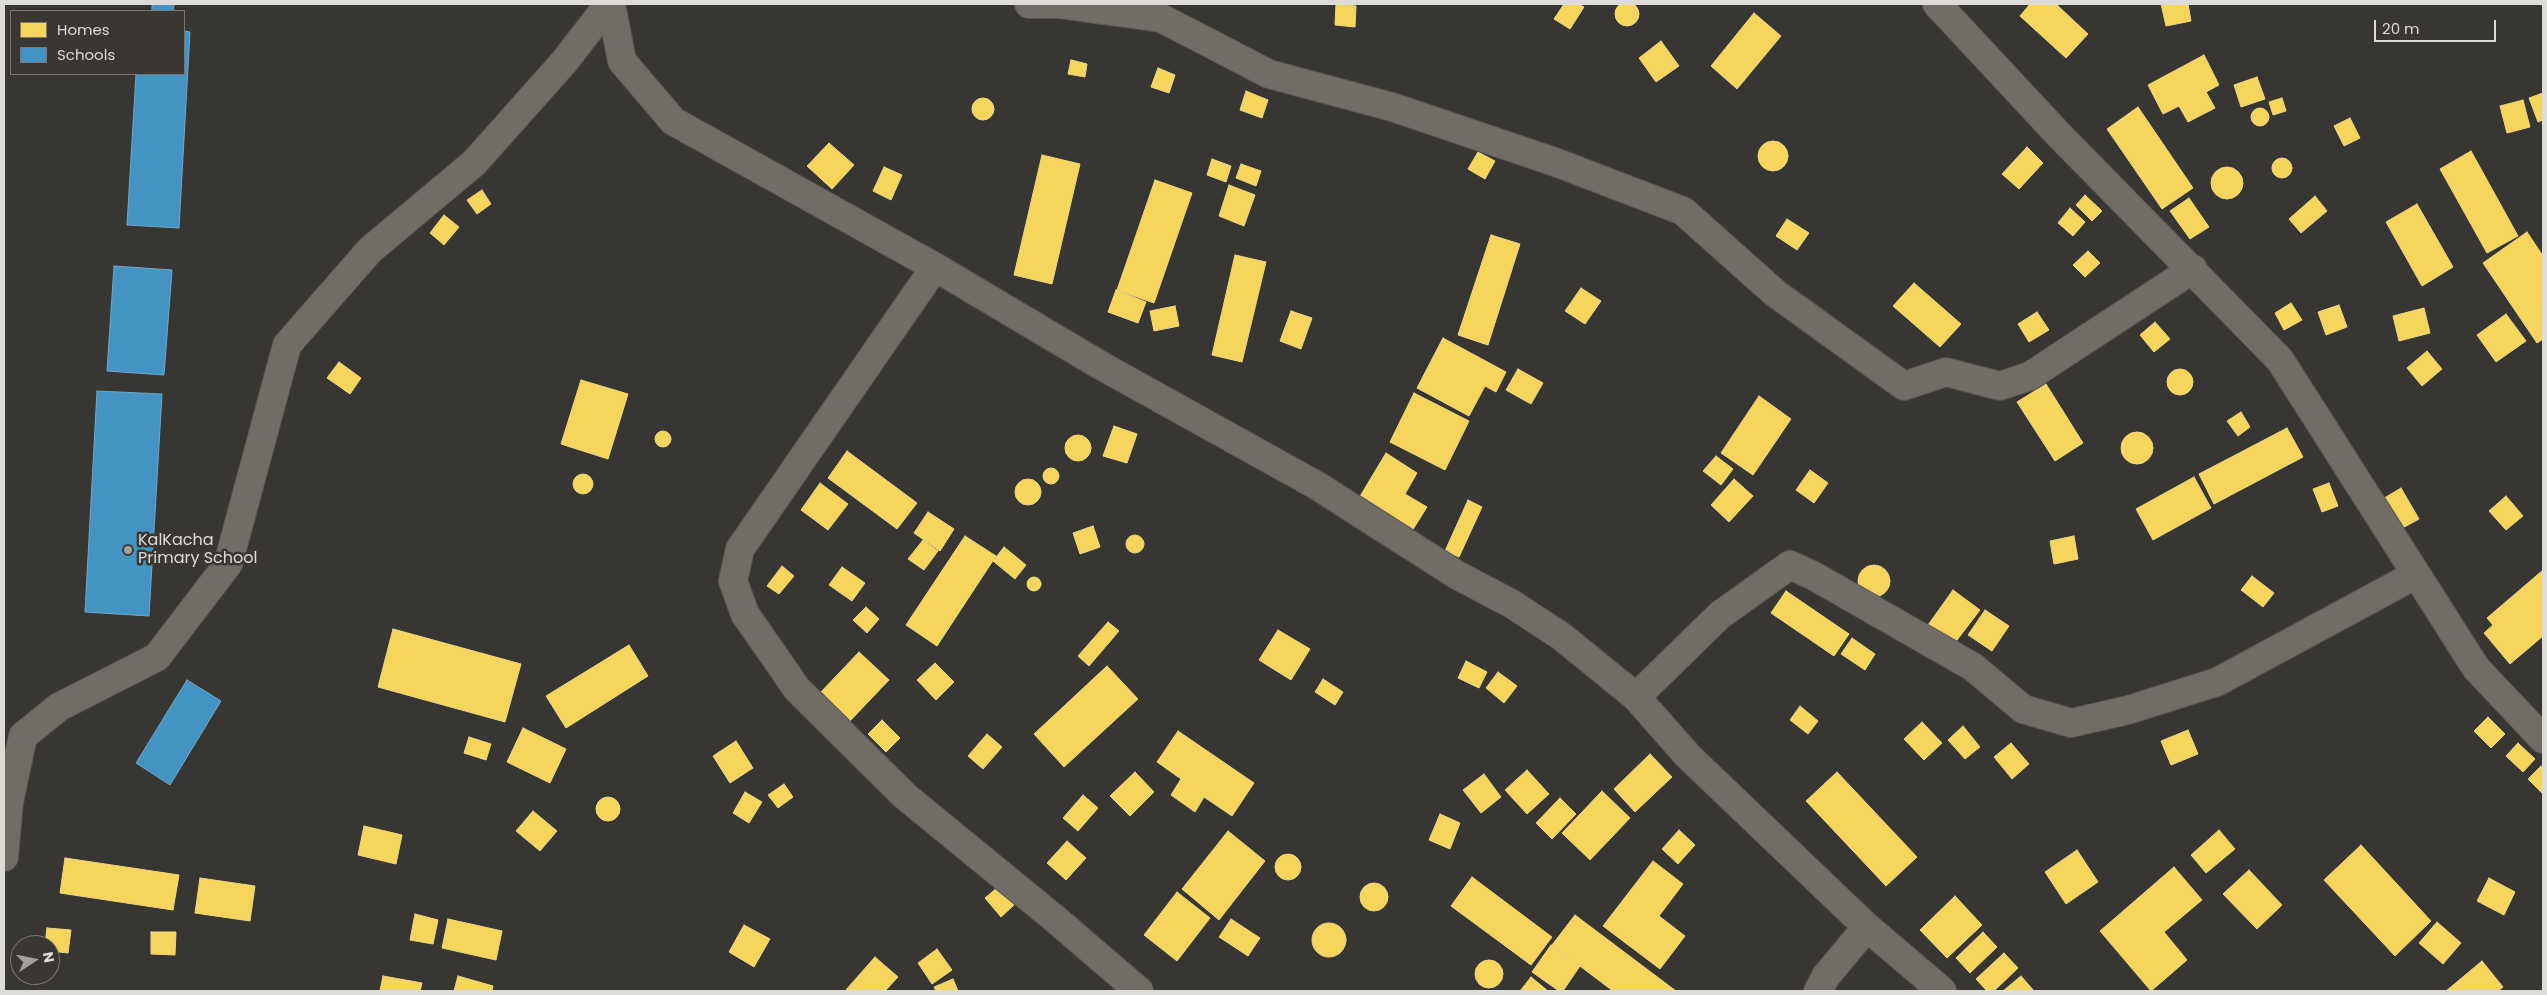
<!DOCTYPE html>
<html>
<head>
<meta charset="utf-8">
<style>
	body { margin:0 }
	#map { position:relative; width:2547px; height:995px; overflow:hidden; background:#383633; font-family:Poppins,sans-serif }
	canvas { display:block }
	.frame { position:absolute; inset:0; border:5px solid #dddbd8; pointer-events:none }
	.legend { position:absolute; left:10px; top:10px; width:175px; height:65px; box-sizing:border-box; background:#3a3631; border:1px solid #7b7874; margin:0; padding:6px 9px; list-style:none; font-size:15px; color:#dddbd8 }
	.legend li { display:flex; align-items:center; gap:10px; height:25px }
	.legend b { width:25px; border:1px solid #7b7874 }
	.north { position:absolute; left:10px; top:935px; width:50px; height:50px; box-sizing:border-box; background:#3a3631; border:1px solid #7b7874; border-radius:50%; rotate:79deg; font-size:14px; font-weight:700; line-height:20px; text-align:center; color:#dddbd8 }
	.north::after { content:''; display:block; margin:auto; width:18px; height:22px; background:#a3a19e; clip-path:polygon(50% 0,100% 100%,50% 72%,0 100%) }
	.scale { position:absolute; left:2374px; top:20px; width:122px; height:22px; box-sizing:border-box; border:2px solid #dddbd8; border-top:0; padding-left:6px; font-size:15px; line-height:18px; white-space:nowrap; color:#dddbd8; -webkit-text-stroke:4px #3a3631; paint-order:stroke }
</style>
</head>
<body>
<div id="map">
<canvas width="2547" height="995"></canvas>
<div class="frame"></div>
<ul class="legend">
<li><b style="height:14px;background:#f6d55c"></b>Homes</li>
<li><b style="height:14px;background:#4393c3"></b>Schools</li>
</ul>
<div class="north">N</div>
<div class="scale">20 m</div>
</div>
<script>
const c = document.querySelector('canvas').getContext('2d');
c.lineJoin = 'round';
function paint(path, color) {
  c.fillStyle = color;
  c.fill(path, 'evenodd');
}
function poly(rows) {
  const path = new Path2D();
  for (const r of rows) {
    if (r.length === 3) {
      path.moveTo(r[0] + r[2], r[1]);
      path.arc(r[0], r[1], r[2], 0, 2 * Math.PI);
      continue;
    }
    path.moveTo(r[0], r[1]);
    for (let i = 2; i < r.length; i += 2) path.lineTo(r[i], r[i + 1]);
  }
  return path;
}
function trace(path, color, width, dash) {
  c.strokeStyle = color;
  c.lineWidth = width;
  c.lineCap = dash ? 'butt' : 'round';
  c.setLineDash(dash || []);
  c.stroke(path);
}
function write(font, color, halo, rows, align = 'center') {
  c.font = font + ' Poppins,sans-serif';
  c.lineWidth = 5;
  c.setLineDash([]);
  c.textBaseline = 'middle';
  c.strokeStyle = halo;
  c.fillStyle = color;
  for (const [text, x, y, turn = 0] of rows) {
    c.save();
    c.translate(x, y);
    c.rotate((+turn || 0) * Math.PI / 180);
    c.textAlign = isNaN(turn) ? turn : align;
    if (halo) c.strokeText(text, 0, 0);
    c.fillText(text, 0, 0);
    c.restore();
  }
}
const homes = poly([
	[1627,14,12],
	[1336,4,1356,6,1355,27,1335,25,1336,4],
	[1564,4,1578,4,1584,7,1570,29,1554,19,1564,4],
	[2030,4,2056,4,2088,34,2066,58,2020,16,2030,4],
	[2161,4,2188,4,2191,21,2166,26,2161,4],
	[1754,13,1781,36,1737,89,1711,66,1754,13],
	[1661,41,1679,66,1656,82,1639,58,1661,41],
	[2204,55,2219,85,2206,92,2215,108,2188,122,2179,106,2163,114,2148,85,2204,55],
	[1071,60,1087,64,1085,77,1068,74,1071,60],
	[1158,68,1175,75,1169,93,1151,87,1158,68],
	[2257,77,2265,99,2241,107,2234,85,2257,77],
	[1246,91,1268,100,1262,118,1240,110,1246,91],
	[2543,93,2543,120,2538,122,2529,98,2543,93],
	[983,109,11],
	[2282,98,2286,111,2273,115,2269,102,2282,98],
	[2523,100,2530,127,2507,133,2500,106,2523,100],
	[2138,107,2193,188,2162,209,2107,129,2138,107],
	[2260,117,9],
	[2350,118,2360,138,2344,146,2334,126,2350,118],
	[1773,156,15],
	[829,143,854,165,832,189,807,166,829,143],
	[2027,147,2043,163,2019,189,2002,174,2027,147],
	[2471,151,2518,236,2487,253,2440,169,2471,151],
	[1478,152,1495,161,1485,179,1468,169,1478,152],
	[1042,155,1080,164,1052,284,1014,275,1042,155],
	[2282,168,10],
	[1212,159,1231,166,1226,182,1207,175,1212,159],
	[1241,164,1261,171,1256,186,1236,178,1241,164],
	[2227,183,16],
	[884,167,902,175,891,200,873,191,884,167],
	[1155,180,1192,193,1154,303,1117,290,1155,180],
	[1229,185,1255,195,1244,226,1219,216,1229,185],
	[482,190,491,204,477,214,467,200,482,190],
	[2085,195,2102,211,2092,221,2076,205,2085,195],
	[2315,196,2327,211,2301,233,2289,219,2315,196],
	[2189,198,2209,227,2190,239,2170,211,2189,198],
	[2417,204,2453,267,2422,286,2386,222,2417,204],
	[2070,208,2085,222,2073,236,2058,223,2070,208],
	[444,215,459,227,444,245,430,233,444,215],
	[1787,219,1809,233,1797,250,1776,236,1787,219],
	[2527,232,2543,256,2543,339,2537,343,2483,263,2527,232],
	[1491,235,1520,244,1488,345,1458,335,1491,235],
	[2088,251,2100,263,2085,277,2073,265,2088,251],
	[1235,255,1266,262,1242,362,1212,355,1235,255],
	[1914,283,1961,324,1940,347,1893,306,1914,283],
	[1581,288,1601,301,1585,324,1565,311,1581,288],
	[1116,290,1146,302,1138,323,1108,312,1116,290],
	[2291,303,2302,320,2284,330,2275,313,2291,303],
	[2339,305,2347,327,2326,335,2318,312,2339,305],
	[1175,306,1179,326,1154,331,1150,311,1175,306],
	[2424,308,2430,333,2399,341,2393,316,2424,308],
	[1291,311,1312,318,1301,349,1280,341,1291,311],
	[2037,312,2049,330,2029,342,2018,324,2037,312],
	[2506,314,2526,341,2496,362,2477,335,2506,314],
	[2155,322,2170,339,2154,352,2140,335,2155,322],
	[1443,338,1506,372,1496,392,1485,386,1469,416,1417,388,1443,338],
	[2427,351,2442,369,2422,386,2407,368,2427,351],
	[339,362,361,378,350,394,327,378,339,362],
	[2180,382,13],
	[1518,369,1543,383,1531,404,1506,390,1518,369],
	[581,380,628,394,608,459,561,444,581,380],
	[2046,384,2083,443,2055,461,2017,402,2046,384],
	[1414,393,1469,421,1445,470,1390,442,1414,393],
	[1759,396,1791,419,1753,475,1721,453,1759,396],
	[2241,412,2250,427,2238,436,2227,421,2241,412],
	[1114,426,1137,434,1127,463,1103,456,1114,426],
	[2287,428,2303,457,2214,504,2199,474,2287,428],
	[663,439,8],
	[2137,448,16],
	[1078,448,13],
	[847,451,917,503,897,529,828,478,847,451],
	[1386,453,1417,473,1405,494,1427,507,1412,531,1359,498,1386,453],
	[1716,456,1733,469,1721,485,1703,471,1716,456],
	[1051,476,8],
	[1810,470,1828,483,1814,503,1796,490,1810,470],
	[583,484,10],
	[2194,477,2211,508,2153,540,2136,509,2194,477],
	[1734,479,1753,496,1729,522,1711,505,1734,479],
	[1028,492,13],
	[820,483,848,504,828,530,801,510,820,483],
	[2329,483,2338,506,2322,512,2313,489,2329,483],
	[2401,488,2419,519,2399,530,2381,500,2401,488],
	[2506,496,2523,516,2506,530,2489,511,2506,496],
	[1468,500,1482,507,1459,557,1445,551,1468,500],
	[928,512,954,529,940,551,914,533,928,512],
	[1093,526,1100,547,1080,554,1073,533,1093,526],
	[1135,544,9],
	[965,536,996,556,937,646,906,625,965,536],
	[2074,536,2078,559,2054,564,2050,541,2074,536],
	[923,540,938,551,924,570,908,559,923,540],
	[1004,547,1026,565,1015,579,993,561,1004,547],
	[1874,581,16],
	[782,566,794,576,779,594,767,586,782,566],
	[842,567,865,583,852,601,829,585,842,567],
	[2543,570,2543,636,2510,664,2484,633,2493,625,2487,618,2543,570],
	[2252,576,2274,593,2263,607,2241,590,2252,576],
	[1034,584,7],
	[1953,590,1980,610,1954,644,1928,625,1953,590],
	[1786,591,1849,634,1834,656,1771,613,1786,591],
	[866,607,879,619,867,633,853,620,866,607],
	[1985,610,2009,626,1992,651,1968,635,1985,610],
	[1108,622,1119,631,1089,666,1078,656,1108,622],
	[393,629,521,664,505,722,378,687,393,629],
	[1278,630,1310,649,1291,680,1259,660,1278,630],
	[1852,638,1875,654,1865,670,1841,654,1852,638],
	[629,645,648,676,566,728,546,696,629,645],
	[859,652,889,680,849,722,820,693,859,652],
	[1466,661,1487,672,1479,688,1458,678,1466,661],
	[935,663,954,682,936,700,917,680,935,663],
	[1107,666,1138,699,1064,767,1034,734,1107,666],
	[1498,672,1517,686,1504,703,1486,688,1498,672],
	[1323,679,1343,692,1335,705,1315,692,1323,679],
	[1800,706,1818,721,1808,734,1790,720,1800,706],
	[2488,717,2505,734,2491,748,2474,731,2488,717],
	[882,720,900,738,886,752,868,734,882,720],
	[1922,722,1942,743,1924,760,1904,739,1922,722],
	[1963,726,1980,747,1965,759,1948,740,1963,726],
	[523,728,566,749,550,783,507,762,523,728],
	[2188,730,2198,754,2171,765,2161,741,2188,730],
	[1178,731,1254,783,1232,816,1204,797,1195,812,1171,795,1181,779,1157,762,1178,731],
	[987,734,1002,747,983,769,968,756,987,734],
	[469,737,491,744,486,760,464,753,469,737],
	[736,741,753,768,730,783,713,756,736,741],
	[2011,743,2029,764,2012,779,1994,757,2011,743],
	[2518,743,2535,759,2523,772,2506,756,2518,743],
	[1650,754,1672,777,1635,812,1614,789,1650,754],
	[2541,766,2543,769,2542,793,2528,779,2541,766],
	[1527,770,1549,794,1527,814,1505,790,1527,770],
	[1135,772,1154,792,1130,816,1110,796,1135,772],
	[1837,772,1917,857,1886,886,1806,801,1837,772],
	[1484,774,1501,797,1481,813,1463,790,1484,774],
	[784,784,793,797,778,808,768,795,784,784],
	[1602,791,1630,818,1590,860,1562,833,1602,791],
	[745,792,762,802,749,823,733,813,745,792],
	[1083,795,1098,808,1078,831,1063,818,1083,795],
	[608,809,12],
	[1560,798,1576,814,1552,839,1536,823,1560,798],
	[533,811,557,831,540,851,516,831,533,811],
	[1440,814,1460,823,1450,849,1429,840,1440,814],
	[364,826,402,835,396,864,358,855,364,826],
	[1679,830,1695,845,1678,864,1662,849,1679,830],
	[2219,830,2235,849,2206,873,2191,855,2219,830],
	[1228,831,1265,861,1219,920,1182,889,1228,831],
	[1067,841,1086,858,1066,880,1047,863,1067,841],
	[2361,845,2431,921,2395,956,2324,880,2361,845],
	[2077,850,2098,882,2066,904,2045,872,2077,850],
	[1288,867,13],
	[65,858,179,875,173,910,60,893,65,858],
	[1653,861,1683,884,1659,916,1685,936,1660,969,1603,926,1653,861],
	[2174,867,2202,900,2164,932,2187,960,2151,991,2100,931,2174,867],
	[2249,870,2282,905,2257,929,2223,894,2249,870],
	[1472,877,1552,937,1531,965,1451,906,1472,877],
	[200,878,255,886,250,921,195,913,200,878],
	[2489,878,2515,892,2504,915,2477,901,2489,878],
	[1374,897,14],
	[998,887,1014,905,1001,917,985,898,998,887],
	[1177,892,1210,918,1177,961,1144,935,1177,892],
	[1955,896,1982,925,1947,958,1920,930,1955,896],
	[415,914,438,920,433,944,410,940,415,914],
	[1575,915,1676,991,1613,991,1552,945,1575,915],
	[448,919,502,931,496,960,442,948,448,919],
	[1231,919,1260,938,1248,956,1219,937,1231,919],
	[2437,922,2461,943,2443,964,2419,943,2437,922],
	[1329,940,17],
	[744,925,770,939,754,967,729,952,744,925],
	[47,928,71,930,68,953,50,951,50,945,45,945,47,928],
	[151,932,176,932,175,955,151,954,151,932],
	[1983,932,1997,947,1970,973,1956,958,1983,932],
	[1551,945,1580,966,1563,991,1559,991,1532,972,1551,945],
	[937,949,952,970,932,984,918,963,937,949],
	[2004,953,2018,968,1994,991,1987,991,1976,979,2004,953],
	[875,957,898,977,885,991,845,991,875,957],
	[1489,974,14],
	[2482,961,2503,987,2498,991,2446,991,2482,961],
	[383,976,422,983,420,991,380,991,383,976],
	[458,976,493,986,492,991,454,991,458,976],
	[2021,976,2034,991,2003,991,2021,976],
	[1531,977,1548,991,1520,991,1531,977],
	[953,979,958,991,936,991,934,987,953,979]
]);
paint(homes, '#f6d55c');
trace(homes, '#eed781', 1);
const schools = poly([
	[152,4,174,4,173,11,152,11,152,4],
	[184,31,190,32,179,228,127,225,136,74,184,74,184,31],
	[114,266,172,270,164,375,107,371,114,266],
	[97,391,162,394,149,616,85,612,97,391],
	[187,680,221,701,170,785,136,763,187,680]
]);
paint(schools, '#4393c3');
trace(schools, '#71a9c9', 1);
const minor = poly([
	[611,4,622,61,673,121,935,267,1100,365,1316,485,1457,575,1512,604,1561,636,1636,697,1688,756,1867,927,1942,991],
	[1029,4,1058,4,1161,18,1269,74,1392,107,1555,162,1683,211,1775,293,1904,386,1946,372,2000,386,2030,376,2193,269],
	[1937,4,2059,135,2280,360,2476,668,2543,739],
	[935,267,740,549,733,581,745,614,797,689,905,796,1054,918,1139,991],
	[1636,697,1720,615,1790,565,1814,576,1973,667,2023,709,2071,723,2128,710,2217,682,2415,575],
	[4,857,9,802,23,736,59,707,157,657,228,564,287,345,370,250,474,163,564,62,609,4],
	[1818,991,1826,976,1867,927]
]);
trace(minor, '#555452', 30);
trace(minor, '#716c66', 28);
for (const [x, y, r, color] of [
	[128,550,5,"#a3a19e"]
]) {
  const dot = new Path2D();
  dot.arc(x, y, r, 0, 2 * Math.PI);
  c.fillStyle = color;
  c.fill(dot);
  trace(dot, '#3a3631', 2);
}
write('16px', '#dddbd8', '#3a3631', [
	["KalKacha",138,541],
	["Primary School",138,559]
], 'left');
</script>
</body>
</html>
